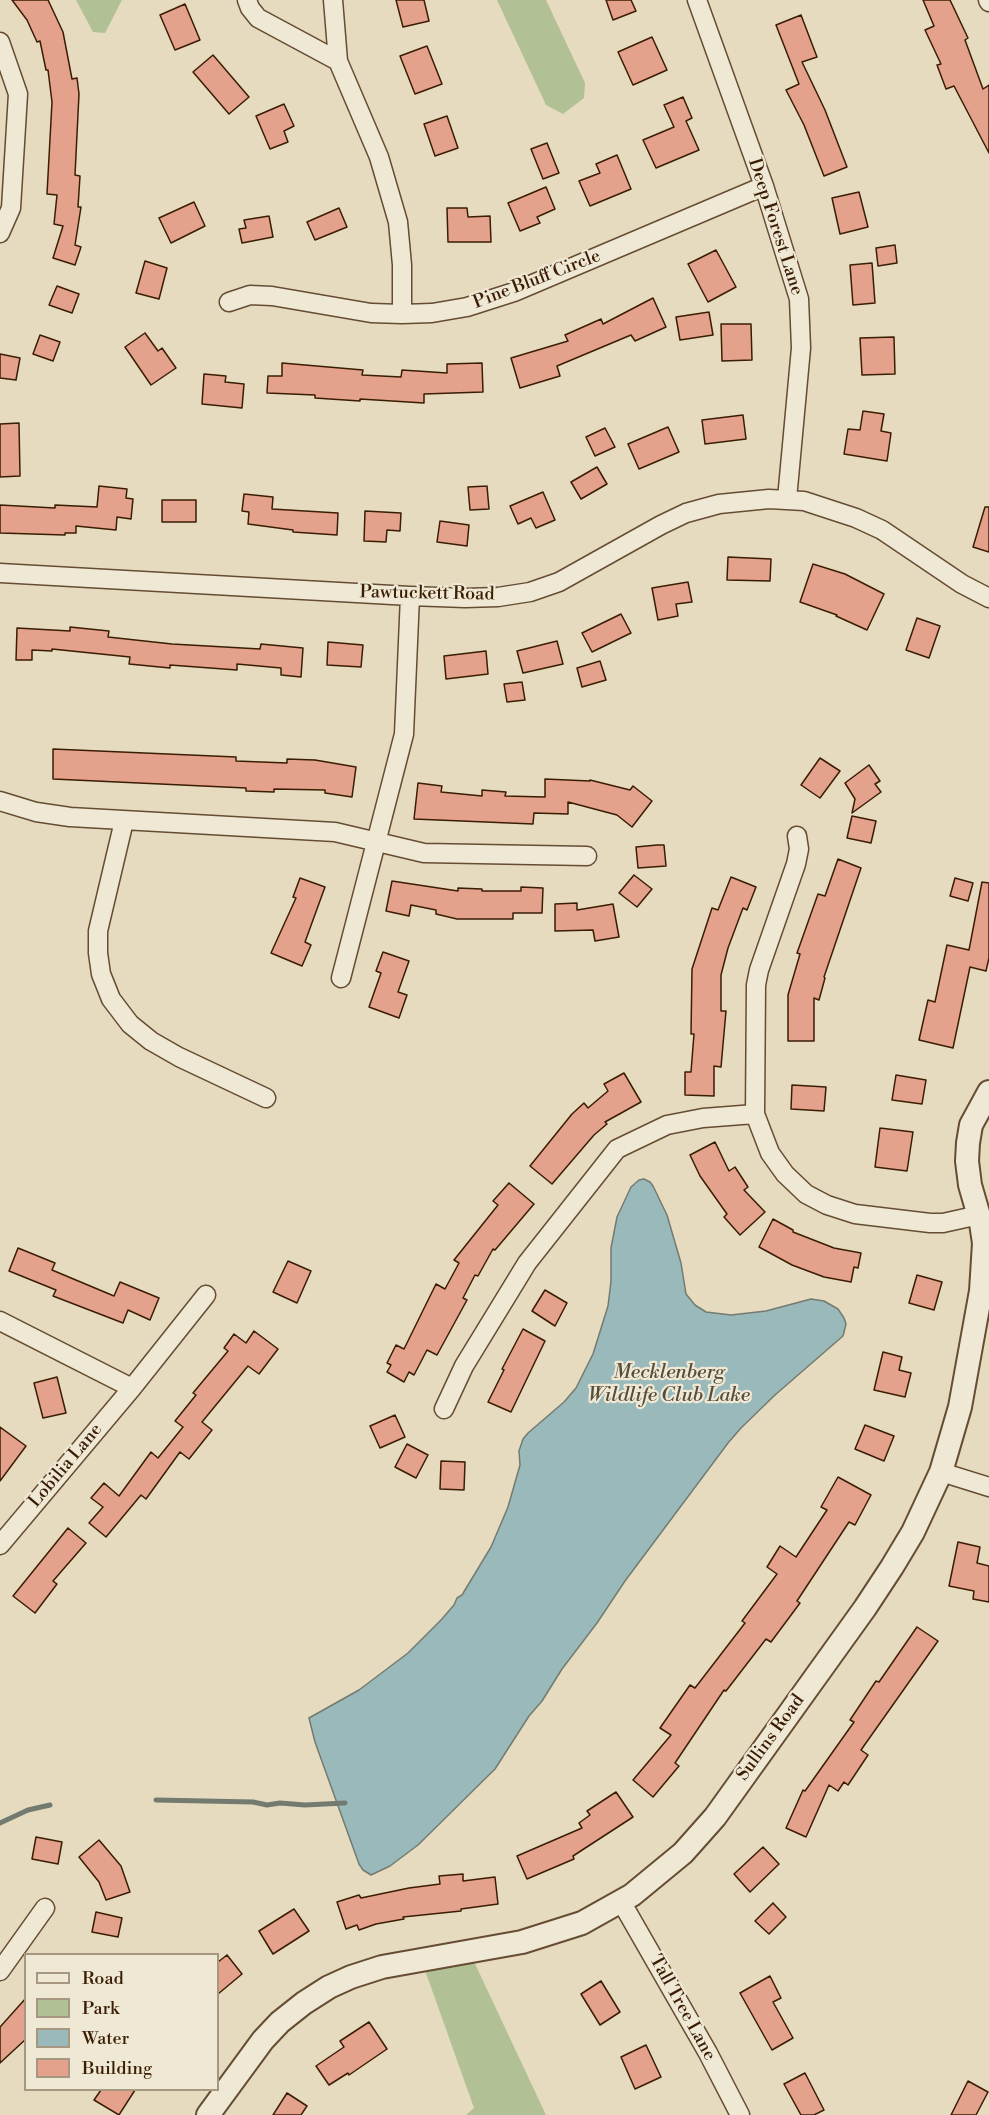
<!DOCTYPE html>
<html>
<head>
<meta charset="utf-8">
<style>
	body { margin:0 }
	#map { position:relative; width:989px; height:2115px; overflow:hidden; background:#e6dbbe; font-family:"Libre Bodoni",serif }
	canvas { display:block }
	.legend { position:absolute; left:24px; top:1953px; width:195px; height:138px; box-sizing:border-box; background:#efe8d5; border:2px solid #a79781; margin:0; padding:8px 10px; list-style:none; font-size:18px; color:#3a1d03 }
	.legend li { display:flex; align-items:center; gap:12px; height:30px }
	.legend b { width:30px; border:2px solid #a79781 }
</style>
</head>
<body>
<div id="map">
<canvas width="989" height="2115"></canvas>
<ul class="legend">
<li><b style="height:8px;background:#efe8d5"></b>Road</li>
<li><b style="height:16px;background:#b1c195"></b>Park</li>
<li><b style="height:16px;background:#99b9ba"></b>Water</li>
<li><b style="height:16px;background:#e4a18b"></b>Building</li>
</ul>
</div>
<script>
const c = document.querySelector('canvas').getContext('2d');
c.lineJoin = 'round';
function paint(path, color) {
  c.fillStyle = color;
  c.fill(path, 'evenodd');
}
function poly(rows) {
  const path = new Path2D();
  for (const r of rows) {
    path.moveTo(r[0], r[1]);
    for (let i = 2; i < r.length; i += 2) path.lineTo(r[i], r[i + 1]);
  }
  return path;
}
function trace(path, color, width, dash) {
  c.strokeStyle = color;
  c.lineWidth = width;
  c.lineCap = dash ? 'butt' : 'round';
  c.setLineDash(dash || []);
  c.stroke(path);
}
function write(font, color, halo, rows, align = 'center') {
  c.font = font + ' "Libre Bodoni",serif';
  c.lineWidth = 4.5;
  c.setLineDash([]);
  c.textBaseline = 'middle';
  c.strokeStyle = halo;
  c.fillStyle = color;
  for (const [text, x, y, turn = 0] of rows) {
    c.save();
    c.translate(x, y);
    c.rotate((+turn || 0) * Math.PI / 180);
    c.textAlign = isNaN(turn) ? turn : align;
    if (halo) c.strokeText(text, 0, 0);
    c.fillText(text, 0, 0);
    c.restore();
  }
}
paint(poly([
	[76,0,122,0,105,33,93,32],
	[497,0,546,0,585,83,584,98,563,114,546,105],
	[469,1951,546,2115,466,2115,474,2108,421,1959]
]), '#b1c195');
const water = poly([
	[644,1179,650,1182,653,1186,667,1215,681,1263,686,1294,695,1305,706,1312,731,1315,766,1311,811,1299,824,1301,838,1309,844,1318,846,1324,843,1336,775,1395,741,1428,728,1443,625,1581,597,1623,562,1669,542,1701,529,1716,495,1769,418,1845,390,1866,371,1875,363,1870,359,1864,315,1742,309,1718,359,1690,408,1653,441,1620,454,1605,457,1598,462,1595,491,1547,508,1507,520,1465,519,1451,523,1439,528,1433,564,1402,576,1388,593,1354,608,1306,611,1281,611,1248,617,1217,631,1187,639,1180,644,1179]
]);
paint(water, '#99b9ba');
trace(water, '#737b71', 1.5);
trace(poly([
	[156,1800,253,1802,267,1805,280,1803,305,1805,345,1803],
	[0,1823,28,1810,50,1805]
]), '#737b71', 5);
const building = poly([
	[12,0,48,0,63,32,72,79,77,78,79,94,75,175,80,176,78,207,81,207,75,245,81,247,75,265,53,258,63,226,54,224,57,195,47,194,52,102,48,70,46,70,40,41,37,42,27,20,12,0],
	[396,0,424,0,429,21,403,27,396,0],
	[606,0,631,0,636,11,613,20,606,0],
	[923,0,950,0,968,38,965,40,983,89,989,85,989,153,954,86,946,89,937,65,941,64,925,30,934,26,923,0],
	[185,4,200,40,175,50,160,15,185,4],
	[801,15,817,57,802,62,825,110,847,167,824,176,804,125,786,90,799,84,776,25,801,15],
	[652,37,667,70,633,85,618,52,652,37],
	[427,46,442,84,415,94,400,56,427,46],
	[213,55,249,97,229,114,193,72,213,55],
	[683,97,692,118,686,121,699,150,656,168,643,140,674,127,664,105,683,97],
	[284,104,294,126,284,131,288,142,270,149,256,116,284,104],
	[447,116,458,148,435,156,424,124,447,116],
	[547,143,559,173,543,179,531,149,547,143],
	[617,155,631,189,590,206,579,181,600,173,596,164,617,155],
	[546,187,555,209,537,217,540,223,520,231,508,203,546,187],
	[859,192,868,227,840,234,832,198,859,192],
	[194,202,205,226,171,243,159,218,194,202],
	[339,208,347,227,315,240,307,222,339,208],
	[447,208,467,208,468,217,490,216,491,242,448,242,447,208],
	[269,216,273,237,242,243,239,229,246,228,244,220,269,216],
	[895,245,897,263,878,266,876,248,895,245],
	[716,250,736,287,708,302,688,264,716,250],
	[145,261,167,268,159,299,136,293,145,261],
	[872,263,875,303,853,305,850,265,872,263],
	[57,286,79,294,72,313,49,305,57,286],
	[653,298,666,327,635,341,631,335,557,366,560,376,520,388,511,358,568,341,565,335,601,319,603,324,653,298],
	[709,312,713,335,680,340,676,317,709,312],
	[721,324,751,324,752,360,722,361,721,324],
	[145,333,158,351,162,348,176,368,151,385,125,347,145,333],
	[40,335,60,342,53,361,33,354,40,335],
	[894,337,895,374,862,375,860,338,894,337],
	[0,354,20,358,16,380,0,378,0,354],
	[282,363,363,370,362,375,401,377,402,370,447,373,447,364,482,363,483,392,424,394,424,403,360,399,360,401,315,398,315,395,267,393,268,376,282,376,282,363],
	[204,374,226,376,225,382,244,384,242,408,202,404,204,374],
	[863,411,884,414,881,431,891,433,887,461,844,454,848,429,860,430,863,411],
	[743,415,746,439,705,444,702,420,743,415],
	[19,423,20,476,0,477,0,424,19,423],
	[668,427,679,452,639,469,628,444,668,427],
	[605,428,615,447,595,456,586,437,605,428],
	[597,467,607,484,581,499,571,482,597,467],
	[99,486,127,489,126,498,133,499,131,519,117,517,116,530,76,526,76,533,65,533,65,535,0,533,0,505,55,508,55,505,97,507,99,486],
	[487,486,489,509,470,510,468,487,487,486],
	[543,492,555,520,536,528,531,518,518,524,510,506,543,492],
	[244,494,273,497,272,509,338,513,337,535,293,532,293,530,248,524,249,512,242,511,244,494],
	[162,500,196,500,196,522,162,522,162,500],
	[985,507,989,507,989,552,973,547,985,507],
	[365,511,401,513,400,531,387,530,386,542,364,541,365,511],
	[440,521,469,525,467,546,437,542,440,521],
	[728,557,771,559,770,581,727,580,728,557],
	[813,564,845,574,884,594,867,630,836,616,837,615,800,602,813,564],
	[688,582,692,602,676,604,678,616,658,620,652,588,688,582],
	[621,614,631,633,592,652,582,633,621,614],
	[917,618,940,626,929,658,906,650,917,618],
	[70,627,109,631,108,637,172,644,260,649,261,644,303,648,301,677,281,675,281,668,237,664,237,670,170,665,170,668,129,664,130,657,52,649,52,651,32,650,32,660,16,660,17,628,70,631,70,627],
	[557,641,563,664,523,673,517,651,557,641],
	[328,642,363,645,361,667,327,665,328,642],
	[486,651,488,674,446,679,444,656,486,651],
	[600,661,606,680,582,687,577,668,600,661],
	[522,682,525,700,507,702,504,684,522,682],
	[53,749,236,757,236,761,287,763,287,759,315,760,356,767,352,797,325,793,325,790,274,789,274,792,246,791,246,788,53,779,53,749],
	[820,758,840,771,820,798,801,785,820,758],
	[869,765,880,781,875,784,881,792,852,813,855,799,845,783,869,765],
	[545,779,590,781,590,780,630,790,633,786,652,801,632,827,617,815,568,802,568,814,534,813,533,824,414,819,418,783,442,786,441,792,482,796,482,790,506,792,505,796,545,797,545,779],
	[852,816,876,821,871,843,847,838,852,816],
	[657,845,664,845,666,866,638,868,636,847,657,845],
	[838,859,861,868,824,977,825,978,819,1000,814,998,814,1041,788,1041,788,995,800,954,797,953,818,894,825,896,838,859],
	[634,875,652,889,637,907,619,893,634,875],
	[731,877,756,887,747,910,743,908,728,948,721,975,721,1011,726,1011,721,1067,714,1066,714,1096,685,1095,685,1072,691,1072,694,1034,691,1034,692,969,712,908,718,910,731,877],
	[300,878,325,887,305,942,311,945,302,966,271,953,296,898,293,897,300,878],
	[955,878,973,883,968,901,950,896,955,878],
	[392,881,458,891,458,888,482,889,482,891,521,891,521,887,543,888,542,913,513,913,513,919,457,919,436,914,436,910,411,905,409,916,386,911,392,881],
	[982,882,989,883,989,958,986,971,970,967,953,1048,919,1040,928,1000,935,1002,947,945,969,950,982,882],
	[577,903,577,910,613,904,619,937,595,941,593,930,555,931,555,904,577,903],
	[383,952,409,961,398,992,407,995,399,1018,369,1007,381,973,376,971,383,952],
	[624,1073,641,1102,605,1122,607,1124,594,1135,552,1184,530,1166,572,1114,584,1103,588,1108,608,1091,604,1084,624,1073],
	[896,1075,926,1080,922,1104,892,1100,896,1075],
	[792,1085,826,1087,824,1111,791,1109,792,1085],
	[880,1128,913,1132,907,1171,875,1167,880,1128],
	[715,1142,729,1171,735,1167,748,1187,744,1190,765,1212,740,1235,724,1217,727,1214,700,1176,690,1155,715,1142],
	[509,1183,534,1204,495,1250,493,1249,478,1276,475,1275,463,1298,467,1300,437,1355,427,1350,414,1375,409,1372,404,1382,387,1372,391,1365,387,1363,396,1345,404,1349,436,1284,445,1289,459,1263,454,1260,498,1205,493,1201,509,1183],
	[773,1219,793,1230,793,1232,834,1248,861,1253,858,1268,854,1267,851,1282,824,1277,792,1265,759,1247,773,1219],
	[18,1248,55,1263,52,1270,114,1296,120,1282,159,1298,150,1320,128,1310,123,1323,53,1296,56,1290,9,1271,18,1248],
	[288,1261,311,1271,297,1303,273,1292,288,1261],
	[917,1275,942,1282,934,1310,909,1303,917,1275],
	[545,1290,567,1303,555,1326,532,1311,545,1290],
	[523,1329,545,1341,511,1412,488,1402,504,1370,502,1369,523,1329],
	[254,1331,278,1349,259,1374,248,1366,202,1422,212,1430,189,1459,180,1452,146,1499,141,1495,106,1537,89,1523,103,1507,91,1498,104,1483,119,1496,151,1452,158,1458,183,1427,175,1421,196,1395,193,1393,228,1351,224,1348,234,1334,246,1343,254,1331],
	[883,1352,902,1357,899,1370,911,1373,905,1397,874,1390,883,1352],
	[57,1377,66,1413,43,1418,34,1383,57,1377],
	[395,1415,405,1437,380,1448,370,1426,395,1415],
	[865,1425,894,1436,884,1461,855,1449,865,1425],
	[0,1427,26,1446,0,1481,0,1427],
	[407,1444,428,1455,416,1478,395,1467,407,1444],
	[441,1461,465,1462,464,1490,440,1489,441,1461],
	[838,1477,871,1495,855,1525,849,1522,797,1601,800,1603,771,1642,766,1639,726,1691,724,1690,675,1763,679,1766,653,1797,633,1780,671,1735,660,1728,690,1685,695,1688,745,1623,742,1621,777,1574,767,1567,780,1546,796,1557,827,1510,821,1507,838,1477],
	[68,1528,86,1543,53,1581,57,1584,35,1613,13,1596,68,1528],
	[958,1542,980,1547,977,1563,989,1566,989,1602,973,1599,974,1591,949,1586,958,1542],
	[917,1627,938,1641,861,1750,868,1755,848,1785,844,1782,838,1791,829,1785,806,1837,786,1828,803,1790,805,1791,854,1722,850,1720,876,1681,879,1682,917,1627],
	[616,1792,633,1817,573,1856,574,1859,527,1879,517,1856,582,1828,579,1823,590,1815,587,1811,616,1792],
	[36,1837,62,1842,58,1864,32,1859,36,1837],
	[99,1840,121,1866,130,1892,106,1900,99,1882,79,1857,99,1840],
	[763,1847,779,1864,750,1892,734,1874,763,1847],
	[463,1874,463,1881,495,1877,498,1904,461,1909,461,1911,403,1917,404,1919,376,1924,359,1930,357,1925,346,1929,337,1902,359,1895,361,1898,409,1888,440,1884,439,1876,463,1874],
	[773,1903,786,1917,769,1934,755,1921,773,1903],
	[294,1909,309,1931,273,1954,259,1931,294,1909],
	[96,1912,122,1918,118,1937,92,1932,96,1912],
	[227,1955,242,1974,218,1994,218,1962,227,1955],
	[770,1976,781,1998,773,2002,793,2038,772,2050,740,1993,770,1976],
	[601,1981,620,2012,600,2025,581,1994,601,1981],
	[26,1998,26,2039,0,2063,0,2027,26,1998],
	[369,2022,387,2049,349,2075,348,2073,329,2085,316,2066,344,2047,340,2041,369,2022],
	[646,2045,661,2077,635,2089,621,2057,646,2045],
	[805,2073,824,2110,814,2115,801,2115,784,2084,805,2073],
	[968,2081,988,2092,976,2115,951,2115,968,2081],
	[101,2090,135,2090,119,2115,94,2100,101,2090],
	[287,2093,307,2106,301,2115,273,2115,287,2093]
]);
paint(building, '#e4a18b');
trace(building, '#3a1d03', 1.5);
const minor = poly([
	[247,0,250,8,258,18,338,61],
	[333,0,338,61,379,157,398,222,402,265,402,314],
	[697,0,764,186,799,299,801,348,787,499],
	[988,0,989,2],
	[0,42,18,94,11,208,0,233],
	[229,302,250,295,272,296,371,313,402,314,432,313,467,307,514,292,764,186],
	[0,573,410,596,465,598,498,597,530,592,559,582,661,525,686,513,719,504,769,499,804,501,856,518,882,530,962,584,989,598],
	[0,801,36,812,70,817,335,832,424,853,587,856],
	[124,821,98,931,98,953,101,974,111,999,130,1024,151,1041,179,1057,266,1098],
	[797,836,799,849,796,864,759,970,756,985,755,1114,770,1153,785,1174,806,1194,827,1205,855,1214,930,1223,943,1223,979,1215],
	[341,978,404,734,410,596],
	[0,1321,132,1388],
	[444,1409,464,1366,527,1263,617,1149,667,1125,703,1118,755,1114],
	[941,1472,989,1487],
	[0,1545,132,1388,206,1295],
	[622,1903,708,2053,740,2115],
	[0,1971,45,1908]
]);
const tertiary = poly([
	[208,2115,263,2040,280,2022,304,2003,329,1987,351,1977,382,1967,522,1942,582,1923,632,1895,683,1853,715,1817,865,1608,892,1567,913,1532,941,1472,960,1407,981,1291,984,1243,981,1223,970,1185,967,1161,968,1143,971,1125,989,1092]
]);
trace(minor, '#654c32', 21);
trace(tertiary, '#654c32', 26);
trace(minor, '#efe8d5', 18);
trace(tertiary, '#efe8d5', 22);
write('18px', '#3a1d03', '#efe8d5', [
	["Deep Forest Lane",775,227,72],
	["Pine Bluff Circle",537,280,-21],
	["Pawtuckett Road",427,594,1],
	["Lobilia Lane",66,1466,-50],
	["Sullins Road",771,1738,-54],
	["Tall Tree Lane",682,2008,61]
]);
write('italic 20px', '#564c3a', '#efe8d5', [
	["Mecklenberg",669,1373],
	["Wildlife Club Lake",669,1396]
]);
</script>
</body>
</html>
